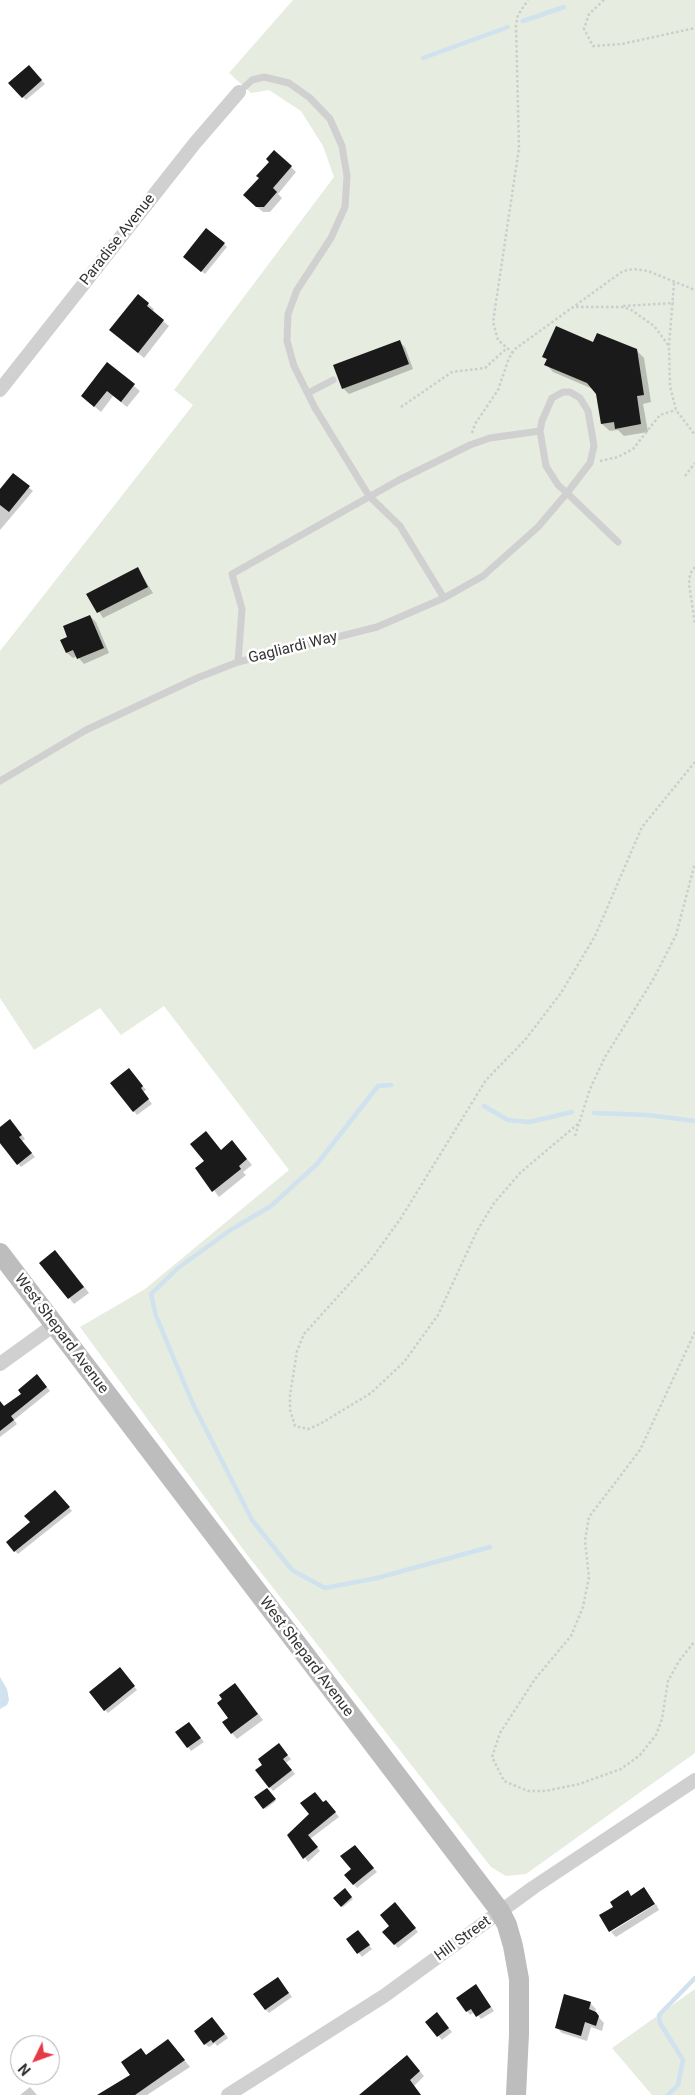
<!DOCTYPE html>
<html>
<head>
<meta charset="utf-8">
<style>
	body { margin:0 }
	#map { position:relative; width:695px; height:2095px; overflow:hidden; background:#fff; font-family:Roboto,sans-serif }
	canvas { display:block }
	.north { position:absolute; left:10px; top:2035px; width:50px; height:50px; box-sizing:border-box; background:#fff; border:1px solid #adadad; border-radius:50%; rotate:228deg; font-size:14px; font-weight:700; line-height:20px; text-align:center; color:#333 }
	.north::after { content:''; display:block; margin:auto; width:18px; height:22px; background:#e63946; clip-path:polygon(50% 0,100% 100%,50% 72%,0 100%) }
</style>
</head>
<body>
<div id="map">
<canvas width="695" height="2095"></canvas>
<div class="north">N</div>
</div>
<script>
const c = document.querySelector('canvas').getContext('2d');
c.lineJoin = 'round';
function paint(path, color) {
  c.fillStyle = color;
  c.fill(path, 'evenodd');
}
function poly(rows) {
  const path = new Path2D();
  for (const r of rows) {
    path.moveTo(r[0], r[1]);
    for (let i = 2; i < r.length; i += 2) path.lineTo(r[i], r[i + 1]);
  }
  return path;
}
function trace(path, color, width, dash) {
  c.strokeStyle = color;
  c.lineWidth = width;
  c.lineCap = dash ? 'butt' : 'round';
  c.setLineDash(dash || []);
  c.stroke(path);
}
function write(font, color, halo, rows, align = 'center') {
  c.font = font + ' Roboto,sans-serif';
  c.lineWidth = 5;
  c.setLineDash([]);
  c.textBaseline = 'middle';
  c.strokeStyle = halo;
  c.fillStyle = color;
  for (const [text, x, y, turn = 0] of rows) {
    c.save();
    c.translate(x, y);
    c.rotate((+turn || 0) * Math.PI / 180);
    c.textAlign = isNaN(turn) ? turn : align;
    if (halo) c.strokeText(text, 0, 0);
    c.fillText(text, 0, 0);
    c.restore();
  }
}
paint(poly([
	[293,0,695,0,695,1753,526,1874,506,1876,491,1867,245,1552,80,1327,145,1289,289,1170,164,1006,121,1035,100,1008,34,1050,0,998,0,651,193,405,174,390,334,177,323,146,301,111,269,90,251,93,229,73],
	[695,1989,695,2095,652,2095,612,2048]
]), '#e6ecdf');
paint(poly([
	[0,1677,7,1689,9,1700,7,1705,0,1709]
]), '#cfe2ee');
paint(poly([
	[32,70,45,84,26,100,23,97],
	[291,167,296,172,278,194,282,198,270,212,263,212,250,201],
	[224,244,227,247,205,274,188,260],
	[148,304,154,309,152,312,169,326,144,358,116,335],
	[399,342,405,347,413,369,349,394,343,388],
	[594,343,636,350,644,358,651,402,643,404,648,432,624,436,618,430,610,431,602,424,597,394,593,389,553,372,546,364,548,361,544,357],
	[107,364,140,391,127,407,113,396,101,412,88,401],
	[13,474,33,491,0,530,0,491],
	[138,569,153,593,103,618,88,594],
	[90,616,96,622,109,653,84,664,77,656,73,658,67,653,62,641,69,638],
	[133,1073,146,1090,143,1092,152,1104,137,1115,112,1083],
	[14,1124,25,1139,22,1141,35,1157,21,1167,0,1144,0,1129],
	[238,1148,252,1165,243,1172,246,1175,219,1197,197,1168,221,1151],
	[61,1257,89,1293,74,1304,41,1263],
	[41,1380,50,1391,14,1420,17,1424,0,1437,0,1411],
	[58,1494,72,1511,18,1554,15,1551,31,1523],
	[123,1673,137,1690,108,1713,105,1710],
	[235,1684,263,1720,237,1739,232,1733,229,1719],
	[189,1724,204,1742,191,1751,177,1733],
	[282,1749,291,1759,286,1763,295,1774,273,1791,257,1770],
	[267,1789,276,1801,265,1809,256,1798],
	[323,1803,329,1805,339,1817,310,1839,320,1851,308,1862,289,1835],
	[358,1850,377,1872,357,1888,346,1875,353,1870],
	[345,1890,353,1899,343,1907,335,1898],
	[656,1904,659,1910,616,1937,611,1932],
	[399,1908,418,1932,398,1948,384,1932,391,1926],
	[362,1935,372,1949,362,1957,348,1940],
	[278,1978,292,1997,269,2013,265,2009],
	[479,1989,494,2011,481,2019,475,2012,470,2015,467,2011],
	[590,2003,596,2009,595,2013,604,2023,602,2031,591,2027,587,2041,562,2033,556,2027],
	[440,2018,452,2032,442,2040,427,2022],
	[216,2022,228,2038,217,2046,215,2043,209,2047,205,2044],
	[174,2047,190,2067,147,2095,100,2095,132,2075,141,2050,147,2056],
	[411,2061,424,2076,414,2086,421,2095,370,2095],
	[30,2087,37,2095,20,2095]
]), '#0003');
trace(poly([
	[523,21,564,7],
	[423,58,508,27],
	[391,1085,378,1086,317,1164,271,1206,232,1229,178,1268,151,1294,156,1316,193,1404,252,1520,292,1570,325,1588,377,1578,490,1547],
	[484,1106,508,1120,529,1122,572,1112],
	[594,1113,648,1115,695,1121],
	[668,2095,678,2085,683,2060,660,2023,659,2015,695,1978]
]), '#cfe2ee', 4.5);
paint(poly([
	[29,65,42,80,22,98,8,83],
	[274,150,292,166,273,188,277,192,264,207,256,207,243,195,259,178,256,176,269,162,266,159],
	[206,228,225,243,201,272,183,257],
	[138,294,149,303,147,306,164,320,138,353,109,330],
	[556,326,593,342,597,333,637,349,644,395,637,396,641,424,615,429,614,422,601,424,596,394,587,383,544,365,547,359,542,357],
	[400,340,409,364,342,389,333,365],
	[107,362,135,384,121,402,107,391,94,407,81,396],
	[13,473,30,486,9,512,0,505,0,489],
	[138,567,148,587,97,613,86,594],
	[90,615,104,648,77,659,73,650,66,653,60,640,67,637,63,626],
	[129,1068,143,1086,141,1088,149,1099,133,1112,110,1083],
	[10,1119,22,1135,19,1137,32,1153,17,1165,0,1143,0,1127],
	[206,1131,221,1150,232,1140,247,1159,239,1166,241,1169,212,1192,195,1168,204,1161,190,1144],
	[55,1250,84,1287,68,1299,39,1263],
	[37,1374,47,1387,11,1416,14,1420,0,1431,0,1401,4,1406,21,1394,18,1390],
	[55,1490,70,1507,14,1552,6,1542,30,1522,24,1516],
	[120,1667,135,1686,104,1711,89,1692],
	[235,1683,258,1714,231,1734,222,1722,228,1718,217,1703,222,1699,219,1695],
	[189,1722,201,1738,187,1748,175,1732],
	[279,1743,288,1755,283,1759,292,1770,269,1788,255,1770,262,1765,258,1759],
	[267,1788,276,1799,263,1809,254,1797],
	[315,1792,323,1802,326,1800,336,1812,308,1835,318,1847,303,1859,287,1835,309,1814,300,1803],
	[355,1845,374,1868,353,1885,344,1875,351,1869,340,1856],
	[644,1887,655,1904,609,1932,599,1915,613,1907,610,1902,628,1890,631,1896],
	[345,1888,352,1897,341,1907,333,1898],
	[395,1902,416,1928,394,1945,382,1932,389,1926,380,1915],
	[358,1930,370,1945,357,1954,346,1939],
	[278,1977,289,1993,265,2010,253,1994],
	[476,1984,491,2007,476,2017,471,2009,466,2012,456,1998],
	[564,1994,591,2002,589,2009,596,2012,599,2016,596,2026,585,2022,581,2036,555,2028],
	[437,2012,449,2028,437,2037,425,2022],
	[212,2017,225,2034,213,2043,211,2040,204,2045,194,2031],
	[168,2039,185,2060,135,2095,97,2095,130,2075,121,2062,141,2048,146,2055],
	[407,2055,420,2071,410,2080,421,2095,359,2095]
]), '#1a1a1a');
trace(poly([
	[604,0,589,14,584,29,593,46,622,44,695,28],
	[674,283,669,346,670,386,676,410,695,435],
	[623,306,674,303],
	[576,307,622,307,630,309,654,326,669,346],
	[513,353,498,340,493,322,519,148,516,25,518,15,528,0],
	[401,407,452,372,485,368,507,348],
	[472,433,475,424,498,390,509,358,515,349,623,271,634,269,648,271,695,290],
	[600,461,618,457,633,449,660,415,676,410],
	[685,476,695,463],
	[695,567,690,574,689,584,695,624],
	[578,1124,521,1172,494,1203,477,1231,438,1315,404,1362,371,1393,320,1424,308,1429,295,1426,290,1410,290,1395,297,1351,304,1334,370,1261,401,1218,486,1080,525,1040,561,993,595,936,642,827,695,762],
	[575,1136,590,1089,605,1057,654,978,676,935,695,863],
	[695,1332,640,1450,589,1517,585,1541,589,1577,583,1607,571,1636,535,1679,500,1733,492,1757,504,1781,528,1791,545,1791,579,1784,621,1769,640,1755,656,1735,662,1719,668,1681,679,1661,695,1641]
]), '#cdcdcd', 2.5, [2.5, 2.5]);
trace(poly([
	[239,92,252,80,264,77,289,83,310,98,330,119,342,146,347,176,345,207,331,238,297,290,288,314,287,341,294,366,315,408,369,496,400,526,444,598],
	[308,393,333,380],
	[238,662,242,609,232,574,399,480,470,445,490,438,540,431],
	[0,781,86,730,197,678,238,662,377,627,444,598,483,576,538,527,567,493,590,463,594,446,588,411,580,398,570,392,563,392,552,398,542,421,540,431,546,466,558,485,567,493,618,542]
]), '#d0d0d0', 7);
trace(poly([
	[0,390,195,143,239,92],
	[0,1364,54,1325],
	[228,2095,384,1996,534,1887,695,1780]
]), '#d0d0d0', 14);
trace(poly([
	[0,1253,500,1911,507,1925,513,1946,519,1979,519,2034,516,2095]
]), '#bdbdbd', 20);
write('15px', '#333', '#fff', [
	["Paradise Avenue",118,240,-52],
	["Gagliardi Way",293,648,-14],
	["West Shepard Avenue",61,1334,53],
	["West Shepard Avenue",306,1657,53],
	["Hill Street",463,1939,-36]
]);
</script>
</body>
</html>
